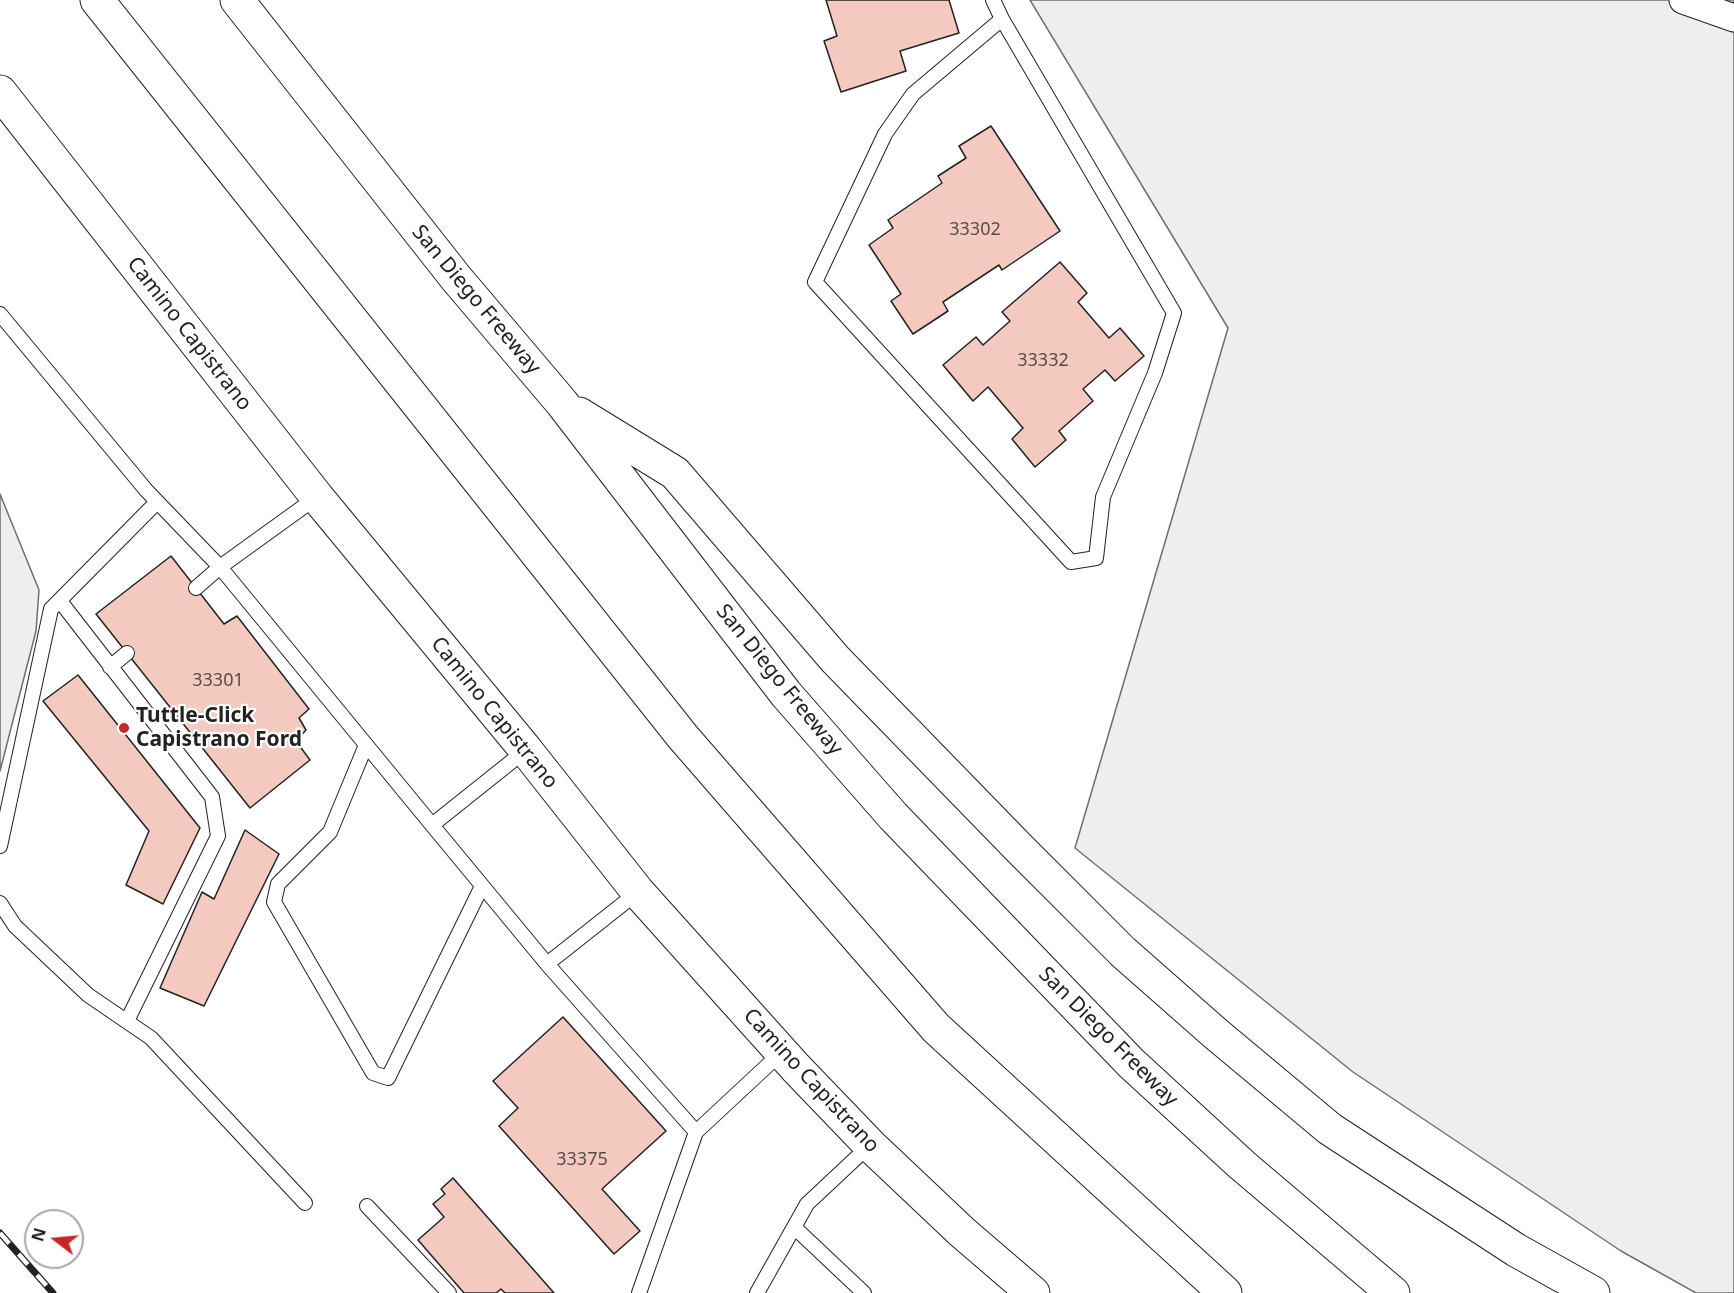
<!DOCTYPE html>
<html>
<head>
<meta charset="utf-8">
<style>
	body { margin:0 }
	#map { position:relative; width:1734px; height:1293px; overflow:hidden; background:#fff; font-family:"Noto Sans",sans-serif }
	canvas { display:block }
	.north { position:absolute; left:24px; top:1209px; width:60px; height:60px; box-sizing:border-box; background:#fff; border:2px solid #a7a7a7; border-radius:50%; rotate:286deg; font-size:16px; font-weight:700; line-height:24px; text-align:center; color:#222 }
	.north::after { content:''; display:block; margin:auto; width:21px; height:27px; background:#c62828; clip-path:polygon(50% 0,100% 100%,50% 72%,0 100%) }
</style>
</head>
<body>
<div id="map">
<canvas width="1734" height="1293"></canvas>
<div class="north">N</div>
</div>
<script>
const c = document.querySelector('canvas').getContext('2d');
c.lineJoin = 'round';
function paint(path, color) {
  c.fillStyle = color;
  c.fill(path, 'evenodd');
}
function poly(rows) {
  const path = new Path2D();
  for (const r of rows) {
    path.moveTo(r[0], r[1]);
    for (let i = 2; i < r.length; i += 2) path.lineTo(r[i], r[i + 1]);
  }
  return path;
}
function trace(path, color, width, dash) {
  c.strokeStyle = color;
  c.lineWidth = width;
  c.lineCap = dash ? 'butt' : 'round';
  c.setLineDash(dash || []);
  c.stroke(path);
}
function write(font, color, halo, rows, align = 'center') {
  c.font = font + ' "Noto Sans",sans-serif';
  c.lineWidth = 4.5;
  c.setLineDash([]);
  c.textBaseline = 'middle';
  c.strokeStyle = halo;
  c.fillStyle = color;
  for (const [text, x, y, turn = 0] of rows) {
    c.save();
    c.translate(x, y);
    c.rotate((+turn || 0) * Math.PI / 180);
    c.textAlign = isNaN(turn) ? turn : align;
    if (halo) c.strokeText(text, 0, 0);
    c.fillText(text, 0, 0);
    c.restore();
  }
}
const green = poly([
	[1030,0,1734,0,1734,1293,1696,1293,1621,1251,1353,1072,1075,848,1228,328,1030,0],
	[0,494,39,590,36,631,0,771,0,494]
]);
paint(green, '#eee');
trace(green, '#6f6f6f', 1.5);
const building = poly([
	[826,0,949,0,959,33,900,51,906,71,841,92,824,41,837,36,826,0],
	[991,126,1060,231,1002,270,999,265,943,302,948,311,913,334,891,301,901,294,869,245,893,228,888,220,942,183,938,176,966,158,959,146,991,126],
	[1060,262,1087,293,1078,302,1109,338,1120,328,1144,356,1115,381,1105,370,1083,389,1093,401,1059,431,1066,440,1035,467,1012,439,1023,428,988,387,973,401,943,365,976,337,983,345,1010,321,1002,312,1060,262],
	[171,556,224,624,237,616,309,709,299,718,306,730,296,741,310,760,250,808,96,614,171,556],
	[78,675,200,828,163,904,126,885,149,831,43,701,78,675],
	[245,830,279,854,204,1006,160,988,202,892,214,899,245,830],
	[563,1017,666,1131,602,1189,640,1231,614,1254,499,1126,518,1108,493,1081,563,1017],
	[453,1178,554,1293,505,1293,501,1289,496,1293,464,1293,418,1240,444,1217,433,1204,445,1194,441,1189,453,1178]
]);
paint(building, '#f3c9c0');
trace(building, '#222', 1.5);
const service = poly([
	[993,0,1002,19,1174,313,1155,373,1103,497,1096,558,1071,562,815,282,885,134,913,94,1002,19],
	[0,314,146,490,220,567,432,825,526,750],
	[196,588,220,567,317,497],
	[60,601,212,797,218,836,127,1021],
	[110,667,127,653],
	[366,745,330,832,278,884,274,902,373,1073,388,1078,482,886],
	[432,825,547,964,696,1132,782,1052],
	[0,846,51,609,157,502],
	[0,903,15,926,88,995,151,1038,305,1203],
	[547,964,638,892],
	[367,1206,449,1293],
	[794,1227,864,1293],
	[639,1293,696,1132],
	[757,1293,807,1204,870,1145]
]);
const minor = poly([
	[1683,0,1734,18]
]);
const secondary = poly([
	[0,92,317,497,526,750,638,892,796,1068,870,1145,962,1232,1033,1293]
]);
const motorway = poly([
	[97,0,683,737,936,1028,1225,1293],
	[237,0,456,278,562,403,786,694,893,816,1131,1063,1242,1165,1393,1293],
	[579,414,675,473,835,659,1019,848,1123,952,1215,1033,1330,1129,1516,1250,1593,1293]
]);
trace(service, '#222', 16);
trace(minor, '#222', 29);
trace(secondary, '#222', 35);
trace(motorway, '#222', 35);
trace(service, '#fff', 14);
trace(minor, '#fff', 27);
trace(secondary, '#fff', 33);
trace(motorway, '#fff', 33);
const rail = poly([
	[0,1233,53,1293]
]);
trace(rail, '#222', 7);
trace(rail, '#fff', 4.5, [14]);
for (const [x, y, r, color] of [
	[124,728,6,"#c62828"]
]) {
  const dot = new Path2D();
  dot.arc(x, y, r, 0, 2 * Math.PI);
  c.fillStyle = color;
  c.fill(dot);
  trace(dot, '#fff', 2);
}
write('18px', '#564c4a', null, [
	["33302",975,230],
	["33332",1043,361],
	["33301",218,681],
	["33375",582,1160]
]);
write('21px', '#222', '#fff', [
	["San Diego Freeway",476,300,50],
	["Camino Capistrano",189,334,52],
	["San Diego Freeway",779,680,51],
	["Camino Capistrano",494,713,51],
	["San Diego Freeway",1108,1037,45],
	["Camino Capistrano",811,1081,47]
]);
write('bold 21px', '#222', '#fff', [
	["Tuttle-Click",136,716],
	["Capistrano Ford",136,740]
], 'left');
</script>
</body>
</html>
